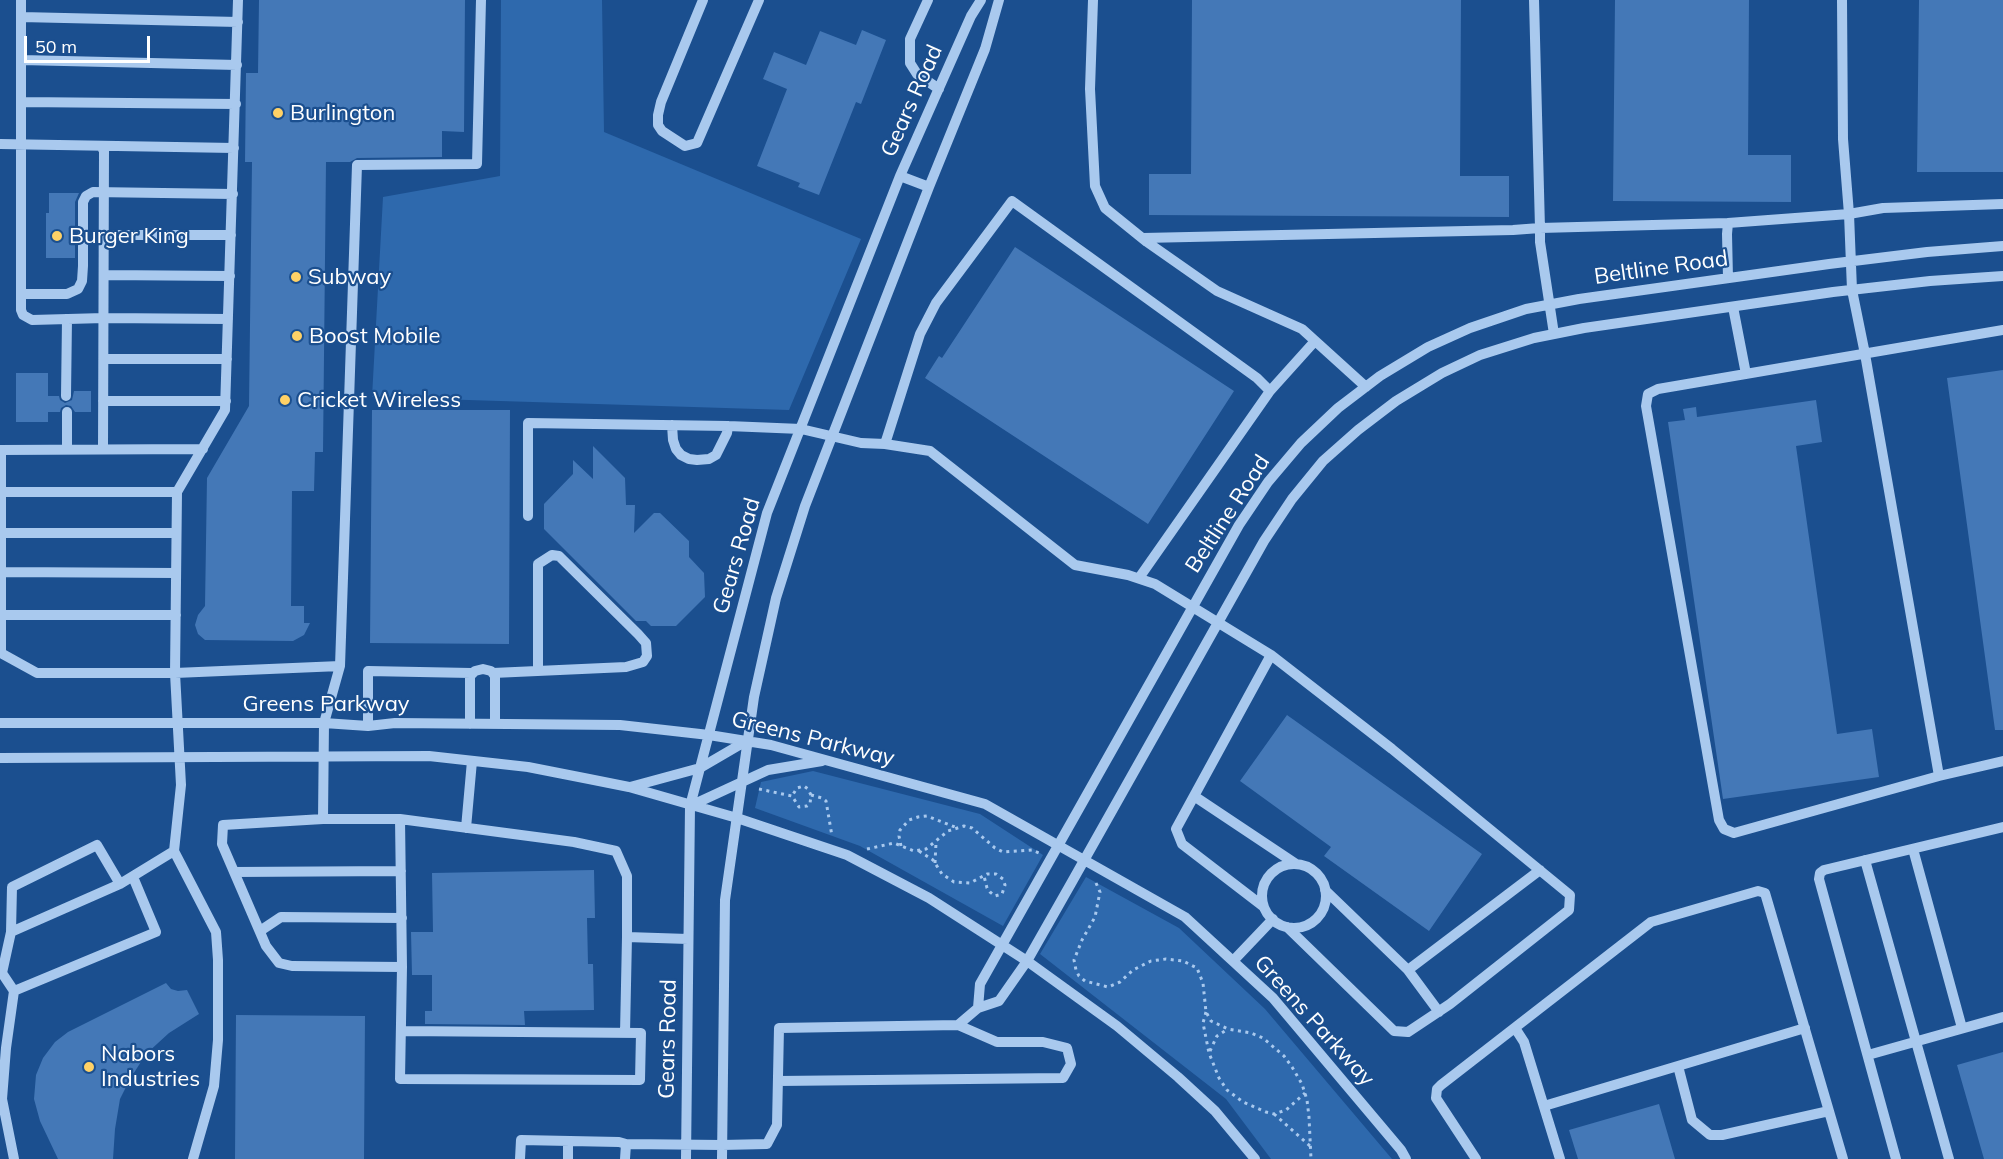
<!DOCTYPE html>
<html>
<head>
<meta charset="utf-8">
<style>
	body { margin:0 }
	#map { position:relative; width:2003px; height:1159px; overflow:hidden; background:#1b4f8f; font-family:Mulish,sans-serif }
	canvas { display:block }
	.scale { position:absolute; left:24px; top:36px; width:126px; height:27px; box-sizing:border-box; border:3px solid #fff; border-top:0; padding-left:8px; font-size:18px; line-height:21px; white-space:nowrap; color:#fff; -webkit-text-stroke:4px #1b4f8f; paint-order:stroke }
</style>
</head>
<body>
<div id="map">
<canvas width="2003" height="1159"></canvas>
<div class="scale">50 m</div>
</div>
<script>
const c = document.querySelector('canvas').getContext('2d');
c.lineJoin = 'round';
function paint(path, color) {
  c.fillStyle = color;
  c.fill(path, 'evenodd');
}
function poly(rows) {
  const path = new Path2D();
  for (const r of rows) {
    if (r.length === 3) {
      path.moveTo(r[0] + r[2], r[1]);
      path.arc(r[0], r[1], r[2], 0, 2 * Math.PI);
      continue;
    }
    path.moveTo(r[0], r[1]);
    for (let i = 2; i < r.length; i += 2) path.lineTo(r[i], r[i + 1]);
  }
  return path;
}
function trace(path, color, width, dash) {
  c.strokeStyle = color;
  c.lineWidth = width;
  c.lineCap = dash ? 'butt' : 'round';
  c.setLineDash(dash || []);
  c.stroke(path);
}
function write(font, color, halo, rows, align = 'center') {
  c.font = font + ' Mulish,sans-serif';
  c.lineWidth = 4.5;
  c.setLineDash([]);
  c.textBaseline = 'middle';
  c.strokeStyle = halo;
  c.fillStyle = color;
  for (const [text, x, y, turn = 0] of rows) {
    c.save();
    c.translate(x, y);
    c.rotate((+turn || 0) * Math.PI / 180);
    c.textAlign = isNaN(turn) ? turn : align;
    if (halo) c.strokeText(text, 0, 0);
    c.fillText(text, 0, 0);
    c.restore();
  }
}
paint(poly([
	[501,0,602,0,604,132,861,239,789,410,372,397,383,197,500,176],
	[813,771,980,814,1043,855,1003,926,860,846,755,808,761,782],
	[1086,877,1179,928,1265,1009,1392,1159,1271,1159,1226,1099,1040,954]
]), '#2e69ad');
paint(poly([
	[259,0,465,0,464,132,442,131,442,157,357,158,350,162,326,162,323,452,315,452,314,491,292,491,291,606,304,606,304,623,310,623,304,635,293,641,205,640,198,634,195,625,198,615,205,606,207,478,249,406,252,162,245,162,246,73,258,73],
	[1192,0,1461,0,1460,176,1509,176,1509,217,1149,215,1149,174,1191,174],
	[1615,0,1749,0,1748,155,1791,155,1791,202,1613,201],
	[1919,0,2003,0,2003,172,1917,172],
	[862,30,886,40,861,104,856,102,819,195,798,187,800,183,757,166,787,89,763,79,774,52,806,65,820,31,856,45],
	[49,193,79,193,75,202,75,258,46,258,46,213,49,213],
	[1015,247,1234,391,1148,524,925,378,939,356,942,358],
	[2003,370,2003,730,1995,730,1947,378],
	[16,373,48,373,48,396,59,396,60,400,65,403,72,400,74,391,91,391,91,412,75,412,71,406,66,405,61,408,60,412,48,412,48,422,16,422],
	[1816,400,1822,442,1796,446,1837,734,1872,729,1879,777,1723,799,1668,422,1685,420,1683,409,1696,407,1697,417],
	[372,410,510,410,509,644,370,643],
	[593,446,625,478,626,505,635,505,634,533,654,513,660,513,689,541,689,557,704,573,705,597,676,626,651,626,646,621,636,621,544,529,544,504,573,474,573,460,593,479],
	[1287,715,1482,854,1429,931,1324,856,1331,847,1240,781],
	[594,870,595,918,587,918,588,964,593,964,594,1010,524,1011,525,1025,425,1024,425,1011,432,1011,432,975,412,975,411,932,433,932,432,873],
	[166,983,171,989,178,991,187,990,199,1014,169,1033,146,1054,130,1079,120,1099,115,1129,113,1159,58,1159,40,1121,34,1099,36,1075,43,1058,55,1042,68,1032],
	[236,1015,365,1016,364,1159,235,1159],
	[2003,1052,2003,1159,1984,1159,1957,1065],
	[1659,1104,1675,1159,1578,1159,1569,1130]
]), '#4478b7');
trace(poly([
	[759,789,792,796,799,807,807,806,810,804,811,795,808,789,804,786,797,788,792,796],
	[811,795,822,798,826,801,832,836],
	[901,846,899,836,900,830,909,820,918,817,927,816,955,827],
	[867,849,894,843,914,851,926,849,948,831,964,826,972,828,995,848,1003,852,1032,850,1039,853],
	[919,851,933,860,942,874,954,882,970,883,987,874,996,874,1003,879,1005,885,1002,894,995,896,990,892,987,888,984,876],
	[935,863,936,843],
	[1096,883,1100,892,1095,917,1082,940,1074,960,1076,970,1079,976,1085,981,1108,987,1120,982,1133,970,1151,961,1166,959,1183,961,1197,968,1203,983,1206,1012,1211,1021,1228,1029,1251,1033,1263,1038,1284,1056,1292,1067,1302,1084,1307,1100,1309,1117,1311,1159],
	[1206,1012,1203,1023,1209,1053,1219,1078,1227,1090,1243,1102,1266,1112,1274,1114,1286,1110,1305,1093],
	[1210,1051,1217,1036,1228,1029],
	[1274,1114,1310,1146]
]), '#a9c9ee', 3, [3, 4.5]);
trace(poly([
	[21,0,21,310,23,315,32,320,104,318,228,319],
	[703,0,661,102,658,115,658,125,662,131,685,146,697,143,759,0],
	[928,0,910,39,910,63,917,74,939,89],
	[1093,0,1090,89,1095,186,1105,208,1147,242,1217,291,1302,329,1366,387],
	[21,17,238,22],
	[21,60,237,65],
	[21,102,236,104],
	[0,144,234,148],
	[101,146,104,151,103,448],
	[900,176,929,187],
	[104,235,231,235],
	[1143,238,1513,230,1540,228,1534,0],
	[104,275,230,276],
	[1728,278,1727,234,1728,223,1849,214,1843,139,1842,0],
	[21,294,67,294,78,289,82,281,83,266,83,202,86,196,93,192,233,194],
	[1733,307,1746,374],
	[2003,330,1658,389,1648,394,1646,406,1719,820,1724,829,1734,833,1939,776,2003,761],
	[1554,334,1540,242,1540,228,1728,223],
	[104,359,227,359],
	[1270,391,1315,341],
	[66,396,67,319],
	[103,401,226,401],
	[672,425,673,440,676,449,681,455,689,459,697,460,709,459,716,455,727,433,728,426],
	[67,449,67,412],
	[0,450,203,449],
	[1,450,1,653,37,673,175,673,340,666],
	[1,492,177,492],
	[528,516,528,423,728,426,801,429,861,443,885,444],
	[1,533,176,533],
	[1,572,176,573],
	[1139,578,1270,391,1257,378,1012,201,936,303,920,334,885,444,930,451,1075,565,1128,575,1155,584,1271,655,1392,749,1570,895,1569,910,1450,1004,1408,1032,1394,1031,1287,927],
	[1,615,176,615],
	[493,673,626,667,643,662,647,656,646,643,638,634,559,556,552,555,538,564,538,671],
	[0,723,324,723,368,726,395,723,620,725,709,735,771,745,985,804,1185,917,1273,998,1401,1150,1406,1159],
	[470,724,470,676,475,671,483,669,491,671,495,676,495,724],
	[368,726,368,671,471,673],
	[0,758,429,756,528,767,589,779,629,787,737,818,847,855,929,898,1027,961,1117,1026,1178,1077,1215,1111,1255,1159],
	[1939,776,1865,354,1852,290,1849,214,1883,208,2003,204],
	[630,787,700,768,748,740],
	[1194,796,1296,864],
	[690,806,768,770,822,761],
	[323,819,324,723,340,666,357,165,477,164,481,0],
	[400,819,402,967,292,966,279,963,266,946,222,844,223,825,323,819,400,819,574,842,616,851,627,876,627,937,688,939],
	[466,828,472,761],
	[1913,849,1962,1028],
	[174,851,216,932,218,960,218,1040,214,1086,193,1159],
	[1865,860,1949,1159],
	[1294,896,32],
	[234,872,401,871],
	[133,877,156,932,14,991,2,973,11,932,120,884,174,851,181,785,175,673,177,492,225,410,238,0],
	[1325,890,1408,970,1439,1012],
	[1264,907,1182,844,1176,829,1271,655],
	[260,931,281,917,402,918],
	[11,932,12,887,97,845,120,884],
	[1233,961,1273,919],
	[1408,970,1540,870],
	[14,991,6,1048,2,1099,14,1159],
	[978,1008,980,984,1239,525,1268,482,1301,443,1338,408,1380,376,1428,347,1470,328,1526,309,1579,299,1829,264,1927,252,2003,246],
	[1515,1028,1524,1042,1560,1159],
	[401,1031,641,1033,640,1080,400,1079,402,967],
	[625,1033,627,937],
	[1868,1055,2003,1017],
	[1678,1066,1692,1120,1710,1135,1722,1135,1829,1111],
	[778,1081,1063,1078,1071,1064,1067,1048,1043,1042,997,1042,958,1025],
	[1544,1106,1805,1028],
	[626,1144,722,1145,767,1144,777,1125,779,1028,958,1025,978,1008,999,1001,1027,961,1073,880,1264,541,1292,499,1323,461,1358,430,1396,401,1442,373,1480,355,1534,338,1584,328,1833,292,1930,281,2003,276],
	[520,1159,521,1140,619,1142,626,1144,625,1159],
	[568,1159,568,1141],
	[686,1159,690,806,767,513,900,176,971,16,981,0],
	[722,1159,725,900,754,697,776,598,805,506,929,187,985,49,999,0],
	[1476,1159,1436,1098,1437,1089,1441,1085,1651,922,1758,891,1765,893,1843,1159],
	[1896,1159,1819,879,1820,873,1824,870,2003,827]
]), '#a9c9ee', 10);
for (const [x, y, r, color] of [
	[278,113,6,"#ffd166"],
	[57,236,6,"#ffd166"],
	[296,277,6,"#ffd166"],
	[297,336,6,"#ffd166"],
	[285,400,6,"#ffd166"],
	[89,1067,6,"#ffd166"]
]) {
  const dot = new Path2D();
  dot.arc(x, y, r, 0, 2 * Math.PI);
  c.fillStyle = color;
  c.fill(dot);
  trace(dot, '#1b4f8f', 2);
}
write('22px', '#fff', '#1b4f8f', [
	["Gears Road",912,101,-66],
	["Beltline Road",1661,268,-8],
	["Beltline Road",1228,514,-57],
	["Gears Road",737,556,-74],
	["Greens Parkway",326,704],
	["Greens Parkway",813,739,14],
	["Greens Parkway",1314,1021,48],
	["Gears Road",668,1039,-89]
]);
write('22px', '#fff', '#1b4f8f', [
	["Burlington",290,113],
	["Burger King",69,236],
	["Subway",308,277],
	["Boost Mobile",309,336],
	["Cricket Wireless",297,400],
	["Nabors",101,1054],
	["Industries",101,1079]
], 'left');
</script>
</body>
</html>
